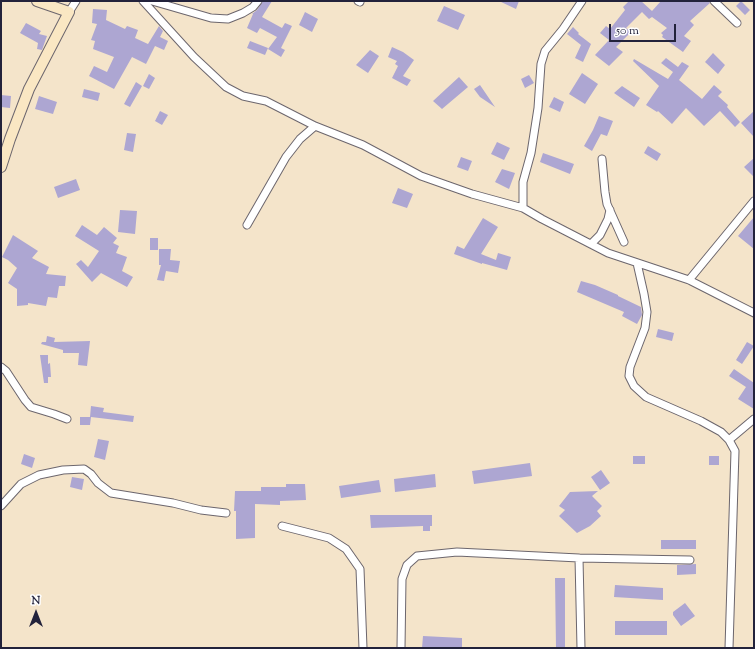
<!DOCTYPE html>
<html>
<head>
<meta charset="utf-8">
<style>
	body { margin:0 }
	#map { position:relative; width:755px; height:649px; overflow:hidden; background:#f4e4ca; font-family:"Sorts Mill Goudy",serif }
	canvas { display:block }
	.frame { position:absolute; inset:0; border:2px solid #22223b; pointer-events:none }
	.north { position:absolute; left:16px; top:593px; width:40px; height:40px; -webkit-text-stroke:3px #fff; paint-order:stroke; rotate:0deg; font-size:11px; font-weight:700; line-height:16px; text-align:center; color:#22223b }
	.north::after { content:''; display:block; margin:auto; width:14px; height:18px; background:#22223b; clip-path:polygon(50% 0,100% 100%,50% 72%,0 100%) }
	.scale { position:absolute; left:609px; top:24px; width:67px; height:18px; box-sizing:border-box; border:2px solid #22223b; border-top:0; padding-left:5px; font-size:12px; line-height:14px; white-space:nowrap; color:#22223b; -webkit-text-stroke:3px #fff; paint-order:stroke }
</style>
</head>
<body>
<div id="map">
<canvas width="755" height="649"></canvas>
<div class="frame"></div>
<div class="north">N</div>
<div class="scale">50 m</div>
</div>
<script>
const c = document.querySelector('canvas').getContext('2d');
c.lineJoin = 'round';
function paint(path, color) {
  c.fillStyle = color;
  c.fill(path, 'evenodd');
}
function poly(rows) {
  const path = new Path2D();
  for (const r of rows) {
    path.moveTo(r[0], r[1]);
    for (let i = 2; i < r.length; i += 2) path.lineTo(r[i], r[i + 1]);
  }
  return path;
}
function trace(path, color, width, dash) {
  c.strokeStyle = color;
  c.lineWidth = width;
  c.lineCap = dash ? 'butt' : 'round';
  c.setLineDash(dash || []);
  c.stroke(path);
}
paint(poly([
	[263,1,272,1,262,17,282,28,285,23,292,26,281,48,285,50,281,57,268,49,277,37,260,28,257,33,247,28,253,14,252,14,257,10],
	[499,1,519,1,516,9],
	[629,1,641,1,652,11,661,1,709,1,710,3,690,21,694,25,684,36,691,41,683,52,662,37,663,35,661,33,667,28,652,17,649,19,642,12,626,28,631,32,616,47,623,52,609,66,595,55,609,40,600,33,606,26,610,29,625,10,623,7],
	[741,1,750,10,745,15,736,6],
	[444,6,465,15,458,30,437,21],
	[93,9,107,10,106,20,125,29,127,26,138,30,135,38,148,44,159,26,163,31,160,37,168,41,164,50,155,46,146,64,132,57,114,89,89,76,94,66,107,72,114,57,93,49,95,41,91,40,97,24,92,23],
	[305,12,318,19,312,32,299,25],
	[26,23,41,31,39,34,47,36,42,50,37,49,38,43,20,33],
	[573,27,579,33,578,34,591,44,583,62,575,58,581,45,567,34],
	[250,41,268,48,265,55,247,48],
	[392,47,403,52,414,60,403,76,411,80,407,86,392,78,398,66,395,64,397,61,388,57],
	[370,50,379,56,368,73,356,65],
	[713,53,725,65,718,74,705,62],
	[666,58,678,67,682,62,689,66,679,80,702,99,714,85,722,92,718,96,728,105,727,107,740,122,735,127,720,111,704,126,686,108,672,124,658,111,657,112,646,105,659,86,633,61,634,59,668,79,673,72,661,63],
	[582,73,598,84,585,104,569,94],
	[149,74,155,78,149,89,143,86],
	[529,75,534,83,525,88,521,79],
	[459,77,468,87,442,109,433,101],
	[136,82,142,86,130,107,124,104],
	[480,85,495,107,480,97,474,89],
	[622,86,640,98,634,107,614,93],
	[84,89,100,93,98,101,82,97],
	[1,95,11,96,10,108,1,107],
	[39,96,57,102,53,114,35,109],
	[554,97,564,102,560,112,549,107],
	[160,111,168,115,162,125,155,121],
	[754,111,754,137,741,123],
	[599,116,613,121,607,136,601,134,592,151,584,146,593,130],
	[127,133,136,134,133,152,124,150],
	[497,142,510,148,504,160,491,154],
	[648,146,661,154,657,161,644,153],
	[543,153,574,164,570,174,540,162],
	[461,157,472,161,468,171,457,167],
	[754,158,754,177,744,167],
	[502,169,515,173,509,189,495,182],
	[76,179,80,190,58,198,54,187],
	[398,188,413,194,407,208,392,203],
	[120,210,137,211,135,234,118,232],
	[754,217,754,249,738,236],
	[483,218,498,227,481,254,496,260,498,253,511,257,507,270,482,263,482,264,454,254,457,246,464,249],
	[82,225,97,235,104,227,117,238,113,243,119,246,116,253,127,257,122,271,133,277,127,287,101,273,92,282,76,264,81,260,88,267,99,251,75,236],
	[13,235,38,251,32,258,49,267,46,274,66,276,65,286,59,286,57,298,48,297,46,306,28,303,28,305,17,306,17,289,8,283,17,268,8,260,2,257],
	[150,238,158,238,158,250,150,250],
	[159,249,171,249,170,260,180,261,178,273,166,271,164,281,157,280,161,265,159,265],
	[581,281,595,285,618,295,618,296,641,307,642,315,637,324,622,316,624,312,577,292],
	[658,329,674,333,672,341,656,337],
	[47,336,55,338,54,342,90,341,87,366,78,365,79,353,63,353,63,350,41,344,42,342,46,342],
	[747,342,754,346,742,364,736,360],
	[40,355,48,355,48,364,50,363,51,377,48,377,48,383,44,383],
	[734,369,754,383,754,409,738,399,746,387,729,376],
	[91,406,104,408,103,412,134,416,133,422,91,417,90,425,80,425,80,417,90,417],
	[98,439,109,441,105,460,94,457],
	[24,454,35,458,32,468,21,464],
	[633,456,645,456,645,464,633,464],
	[709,456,719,456,719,465,709,465],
	[530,463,532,476,474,484,472,471],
	[601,470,610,483,600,490,591,477],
	[435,474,436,487,395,492,394,479],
	[72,477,84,479,82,490,70,487],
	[379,480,381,492,341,498,339,486],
	[286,484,305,484,306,500,280,501,280,505,255,504,255,538,236,539,236,511,234,511,235,491,261,491,261,487,286,487],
	[598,491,592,496,602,506,597,511,601,516,590,526,577,533,559,516,565,510,559,506,570,492],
	[370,515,432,515,432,526,430,526,430,531,423,531,423,526,371,528],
	[661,540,696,540,696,549,661,549],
	[696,564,696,574,677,575,677,565],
	[555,578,565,578,565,648,556,648],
	[615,585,663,588,663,600,614,597],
	[685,603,695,616,681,626,673,615,673,612],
	[615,621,667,621,667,635,615,635],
	[423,636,462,638,462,648,422,648]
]), '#ada6d2');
const street = poly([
	[143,1,194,57,226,87,243,96,266,101,315,126],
	[152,1,211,18,228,19,243,13,253,7,258,1],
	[358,1,360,2],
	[714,1,737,23],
	[69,12,76,1],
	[602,159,605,192,607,204,624,242],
	[523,208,523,182,531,153,538,108,541,64,545,51,563,29,582,1],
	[247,225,286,157,300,139,315,126,363,145,421,176,472,194,523,208,542,219,608,253,689,280,754,313],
	[591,244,600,235,608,219,610,210],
	[637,263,644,294,647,312,645,328,630,367,629,376,634,386,646,397,701,421,721,432,729,440,735,451,729,648],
	[689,280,754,201],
	[1,367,6,371,25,400,31,407,54,414,67,419],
	[729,440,754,419],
	[1,506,21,484,39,475,63,470,84,469,91,474,98,483,111,493,173,503,201,510,226,513],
	[282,526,329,538,346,549,360,569,363,648],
	[401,648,402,579,407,565,417,556,457,552,579,558],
	[581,648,579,558,690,560]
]);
const secondary = poly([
	[1,167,10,139,29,89,69,12,37,1]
]);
trace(street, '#6c666d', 9);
trace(secondary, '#6c666d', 12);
trace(street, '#fff', 7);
trace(secondary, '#fae7c3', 10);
</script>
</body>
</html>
